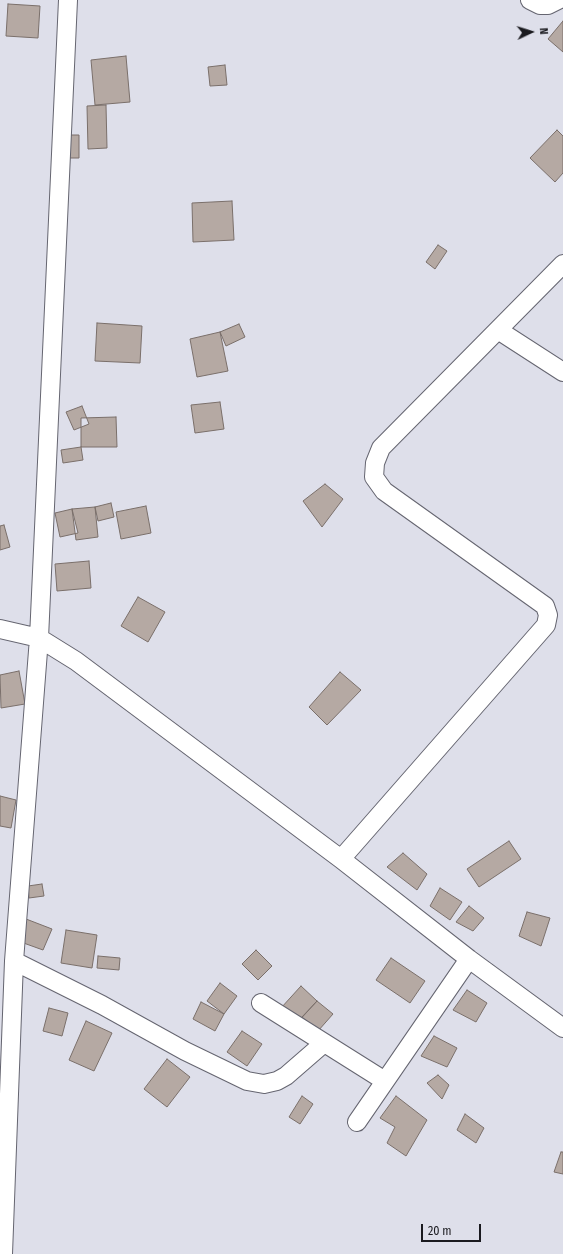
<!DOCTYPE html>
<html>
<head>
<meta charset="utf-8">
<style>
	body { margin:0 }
	#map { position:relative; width:563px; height:1254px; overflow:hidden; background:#dedfea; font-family:"Fira Sans Condensed",sans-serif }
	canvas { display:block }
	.north { position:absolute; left:511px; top:12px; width:40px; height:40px; -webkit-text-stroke:3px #dedfea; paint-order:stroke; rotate:86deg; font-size:11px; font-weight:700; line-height:16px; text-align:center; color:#1a1a1f }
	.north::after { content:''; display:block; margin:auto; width:14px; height:18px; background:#1a1a1f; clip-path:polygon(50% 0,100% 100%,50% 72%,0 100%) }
	.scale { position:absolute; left:421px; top:1224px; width:60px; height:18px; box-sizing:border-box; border:2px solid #1a1a1f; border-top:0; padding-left:5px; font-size:12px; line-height:14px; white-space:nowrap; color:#1a1a1f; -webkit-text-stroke:3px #dedfea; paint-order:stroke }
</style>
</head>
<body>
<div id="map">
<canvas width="563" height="1254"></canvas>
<div class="north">N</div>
<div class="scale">20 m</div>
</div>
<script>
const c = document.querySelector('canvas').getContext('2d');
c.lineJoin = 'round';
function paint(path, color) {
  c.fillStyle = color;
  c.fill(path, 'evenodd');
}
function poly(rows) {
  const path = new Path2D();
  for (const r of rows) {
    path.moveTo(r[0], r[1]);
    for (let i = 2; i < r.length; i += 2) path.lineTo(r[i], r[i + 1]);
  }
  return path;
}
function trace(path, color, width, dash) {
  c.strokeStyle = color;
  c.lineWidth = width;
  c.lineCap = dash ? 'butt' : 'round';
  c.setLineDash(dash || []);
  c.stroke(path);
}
const building = poly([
	[8,4,40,6,38,38,6,36,8,4],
	[563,21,563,52,548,39,563,21],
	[126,56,130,102,95,105,91,60,126,56],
	[225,65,227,85,210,86,208,67,225,65],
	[106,105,107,148,88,149,87,106,106,105],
	[557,130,563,136,563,173,555,182,530,158,557,130],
	[62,135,79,135,79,158,63,158,62,135],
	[232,201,234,240,193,242,192,203,232,201],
	[438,245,447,251,435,269,426,262,438,245],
	[97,323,142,326,140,363,95,361,97,323],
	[239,324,245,337,226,346,220,332,239,324],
	[220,332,228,371,197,377,190,339,220,332],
	[220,402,224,429,195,433,191,405,220,402],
	[82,406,89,424,74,430,66,412,82,406],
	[116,417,117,447,81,447,81,418,116,417],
	[81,447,83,460,63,463,61,450,81,447],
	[325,484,343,499,322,527,303,501,325,484],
	[111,503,114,517,98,521,95,507,111,503],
	[146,506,151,533,121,539,116,512,146,506],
	[95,507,98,537,76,540,72,509,95,507],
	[72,509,78,533,60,537,55,513,72,509],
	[4,525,10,547,0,550,0,526,4,525],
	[89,561,91,588,57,591,55,564,89,561],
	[138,597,165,612,148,642,121,626,138,597],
	[19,671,25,704,1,708,0,675,19,671],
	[340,672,361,690,327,725,309,707,340,672],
	[0,796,16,800,11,828,0,826,0,796],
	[509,841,521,859,479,887,467,869,509,841],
	[403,853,427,874,417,890,387,867,403,853],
	[42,884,44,896,29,898,28,886,42,884],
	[440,888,462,902,450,920,430,906,440,888],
	[469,906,484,918,473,931,456,922,469,906],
	[527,912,550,918,541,946,519,936,527,912],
	[26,919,52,929,43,950,18,941,26,919],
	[66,930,97,935,92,968,61,963,66,930],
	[256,950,272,966,258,980,242,964,256,950],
	[98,956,120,958,119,970,97,968,98,956],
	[391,958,425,981,410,1003,376,980,391,958],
	[220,983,237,996,224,1014,207,1001,220,983],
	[301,986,317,1001,297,1023,281,1008,301,986],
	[467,990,487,1003,476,1022,453,1010,467,990],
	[317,1001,333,1014,318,1031,302,1017,317,1001],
	[201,1002,224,1014,215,1031,193,1019,201,1002],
	[49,1008,68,1013,62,1036,43,1031,49,1008],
	[86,1021,112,1033,94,1071,69,1060,86,1021],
	[242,1031,262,1044,247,1066,227,1052,242,1031],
	[434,1036,457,1048,447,1067,421,1056,434,1036],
	[167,1059,190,1077,167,1107,144,1089,167,1059],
	[438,1075,449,1085,442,1099,427,1083,438,1075],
	[302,1096,313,1104,300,1124,289,1117,302,1096],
	[396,1096,427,1120,406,1156,387,1143,395,1127,380,1118,396,1096],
	[465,1114,484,1128,476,1143,457,1130,465,1114],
	[561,1152,563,1152,563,1174,554,1172,561,1152]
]);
paint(building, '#b5a9a3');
trace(building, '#7a6f6a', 1);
const minor = poly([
	[530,0,540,5,548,5,558,0],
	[498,330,563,372],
	[0,629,39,638,76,661,341,859,469,959,563,1028],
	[341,859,546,625,548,615,545,606,384,491,374,477,375,463,381,448,563,264],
	[14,961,102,1005,185,1051,247,1081,264,1084,277,1081,286,1076,324,1043],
	[261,1003,385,1081],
	[357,1122,469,959],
	[3,1254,14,961,39,638,68,0]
]);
trace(minor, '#656570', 20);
trace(minor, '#fff', 18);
</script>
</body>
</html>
